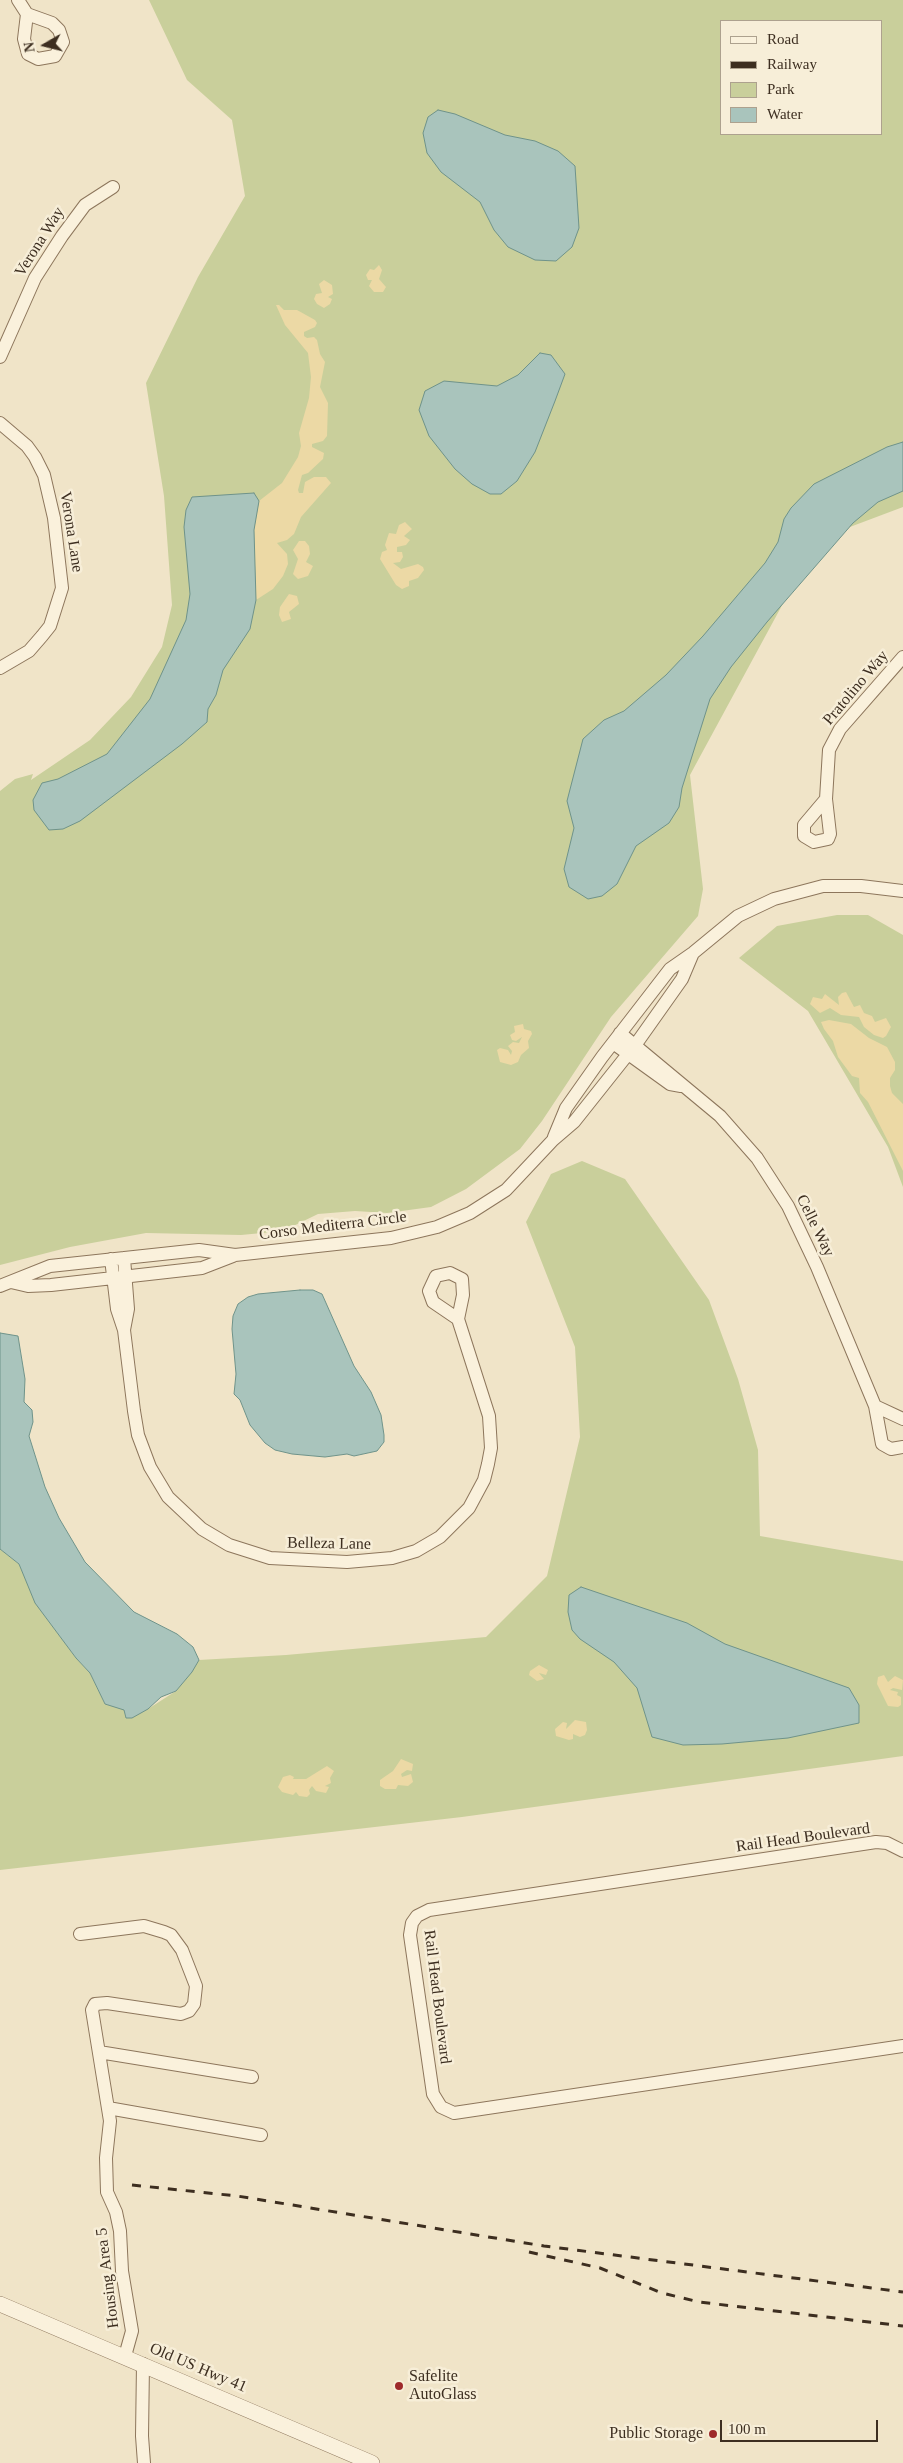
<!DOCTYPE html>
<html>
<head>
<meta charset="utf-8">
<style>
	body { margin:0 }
	#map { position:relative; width:903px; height:2463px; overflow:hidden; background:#f0e4c8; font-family:"Times New Roman",serif }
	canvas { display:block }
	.legend { position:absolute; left:720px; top:20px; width:162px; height:115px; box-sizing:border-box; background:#f7eed8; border:1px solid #ada18e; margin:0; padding:6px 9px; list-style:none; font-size:15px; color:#3d2e20 }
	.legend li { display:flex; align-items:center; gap:10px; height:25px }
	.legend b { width:25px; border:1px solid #ada18e }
	.north { position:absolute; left:20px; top:20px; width:50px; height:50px; -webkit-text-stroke:4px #f7eed8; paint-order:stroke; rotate:262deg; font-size:14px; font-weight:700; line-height:20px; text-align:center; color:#3d2e20 }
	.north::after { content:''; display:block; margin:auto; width:18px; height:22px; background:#3d2e20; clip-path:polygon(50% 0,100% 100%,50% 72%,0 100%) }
	.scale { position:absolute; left:720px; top:2420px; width:158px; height:22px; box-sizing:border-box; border:2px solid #3d2e20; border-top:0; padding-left:6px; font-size:15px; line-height:18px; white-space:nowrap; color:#3d2e20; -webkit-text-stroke:4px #f7eed8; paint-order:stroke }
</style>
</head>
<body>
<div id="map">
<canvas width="903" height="2463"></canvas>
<ul class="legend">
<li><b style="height:6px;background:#faf1dc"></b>Road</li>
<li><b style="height:6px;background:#3d2e20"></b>Railway</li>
<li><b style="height:14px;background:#c9cf9b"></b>Park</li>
<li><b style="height:14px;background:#a9c4bc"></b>Water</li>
</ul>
<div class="north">N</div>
<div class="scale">100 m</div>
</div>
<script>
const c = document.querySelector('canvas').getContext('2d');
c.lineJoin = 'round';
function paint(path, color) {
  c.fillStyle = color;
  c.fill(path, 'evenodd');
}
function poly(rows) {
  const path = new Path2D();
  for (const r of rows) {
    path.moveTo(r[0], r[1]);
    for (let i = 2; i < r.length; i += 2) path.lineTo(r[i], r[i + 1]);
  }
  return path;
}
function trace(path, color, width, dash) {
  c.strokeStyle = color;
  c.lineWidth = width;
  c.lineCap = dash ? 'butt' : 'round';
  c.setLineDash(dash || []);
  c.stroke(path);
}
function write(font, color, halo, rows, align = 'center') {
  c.font = font + ' "Times New Roman",serif';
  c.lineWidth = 5;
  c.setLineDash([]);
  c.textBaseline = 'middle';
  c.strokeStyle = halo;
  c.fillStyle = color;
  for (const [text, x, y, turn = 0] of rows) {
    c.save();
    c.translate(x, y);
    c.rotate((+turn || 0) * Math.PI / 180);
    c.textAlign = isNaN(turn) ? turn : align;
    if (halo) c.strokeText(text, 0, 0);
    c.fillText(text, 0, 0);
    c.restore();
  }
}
paint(poly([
	[149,0,903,0,903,507,818,539,690,775,703,889,698,916,611,1017,542,1121,520,1149,466,1189,431,1207,387,1213,355,1211,318,1214,283,1231,241,1235,146,1233,70,1247,0,1265,0,791,15,779,33,774,31,780,90,740,131,697,162,647,172,605,164,496,146,383,198,277,245,196,232,120,187,80],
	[722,21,882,21,882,134,722,134],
	[837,915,868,915,903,935,903,1187,888,1147,808,1011,739,958,777,926],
	[582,1161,625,1179,709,1300,738,1379,758,1450,760,1536,903,1561,903,1756,462,1817,0,1870,0,1549,19,1564,47,1618,76,1658,90,1673,105,1704,148,1709,176,1691,199,1660,286,1655,486,1637,547,1576,580,1437,575,1347,526,1222,551,1174]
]), '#c9cf9b');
paint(poly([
	[379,265,382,270,379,279,386,287,383,292,374,292,369,286,372,280,368,280,366,275,370,269,374,270],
	[324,280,332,285,333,294,328,297,332,299,330,304,324,308,317,304,314,299,316,294,322,293,319,284],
	[276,305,279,305,284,310,297,310,315,320,317,323,315,327,304,332,304,336,307,338,314,337,317,340,320,354,325,362,320,387,328,403,327,436,323,441,312,444,312,447,324,453,323,459,308,473,302,475,298,490,299,493,303,493,305,482,314,477,326,477,331,483,301,517,294,534,287,540,277,543,287,554,288,564,283,576,273,589,256,600,254,530,259,501,282,483,298,457,301,446,299,433,309,398,311,377,308,353,285,325],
	[405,522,412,529,404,536,410,540,406,545,397,547,397,552,402,552,403,557,400,562,393,563,401,569,418,564,423,567,424,570,418,578,409,581,409,586,402,589,396,585,380,559,382,552,387,550,385,545,389,533,396,534,399,525],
	[299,541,305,541,309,546,310,554,306,562,313,566,308,576,298,579,293,574,298,559,293,550],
	[289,594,297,596,299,604,289,612,291,619,282,622,279,615,280,607],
	[846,992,854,1007,860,1005,864,1013,872,1016,875,1022,886,1018,891,1027,886,1036,883,1038,874,1035,864,1027,859,1017,841,1015,830,1008,820,1013,810,1004,813,997,822,999,825,994,839,1005,838,997,842,993],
	[829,1020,851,1024,869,1038,887,1047,895,1062,895,1070,890,1078,890,1086,892,1093,903,1104,903,1171,868,1102,860,1093,859,1078,852,1076,838,1057,833,1041,824,1029,821,1022],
	[523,1024,524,1029,531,1031,532,1034,528,1041,529,1048,521,1055,518,1062,511,1065,500,1062,497,1050,500,1048,508,1050,511,1055,512,1051,508,1046,513,1042,519,1043,522,1037,516,1041,512,1040,510,1035,515,1032,514,1026],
	[539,1665,548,1670,546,1675,539,1673,544,1679,537,1681,529,1675,530,1671],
	[884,1675,888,1682,895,1676,903,1680,902,1690,893,1688,890,1690,898,1692,897,1695,901,1697,901,1705,898,1707,888,1706,877,1684,878,1677],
	[575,1720,586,1722,587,1730,585,1735,580,1737,573,1734,573,1739,569,1740,556,1736,555,1729,563,1722,567,1723,566,1729],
	[401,1759,413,1764,412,1771,407,1770,401,1774,402,1777,411,1774,413,1782,408,1786,398,1785,396,1789,385,1789,380,1786,380,1780,393,1771],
	[327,1766,334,1771,330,1778,331,1783,325,1786,329,1787,326,1793,316,1791,312,1786,309,1790,310,1794,307,1797,299,1796,296,1792,293,1795,282,1792,278,1787,283,1777,290,1775,294,1777,293,1779,306,1779]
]), '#ecd9a5');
const water = poly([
	[438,110,455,114,505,135,535,141,558,151,575,166,579,228,572,247,556,261,535,260,508,247,494,230,480,202,441,172,427,153,423,133,428,117,438,110],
	[540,353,551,355,565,374,555,401,535,452,517,481,501,494,490,494,472,484,455,469,429,436,419,410,425,391,444,381,497,386,518,375,540,353],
	[903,442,903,491,878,502,853,523,767,622,731,667,710,699,682,788,679,807,669,823,636,846,617,884,602,896,588,899,569,887,564,869,574,828,567,801,583,739,604,720,624,711,666,675,703,636,765,563,778,542,784,519,791,508,814,484,887,447,903,442],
	[254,493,259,501,254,530,256,600,250,629,223,670,216,695,208,709,207,722,182,744,80,821,63,829,49,830,34,810,33,800,42,783,58,779,107,754,150,699,186,620,190,594,184,527,186,510,192,497,254,493],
	[300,1290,313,1290,322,1294,354,1366,371,1392,381,1415,384,1435,384,1442,377,1451,354,1456,347,1454,325,1457,292,1454,275,1450,265,1443,250,1425,240,1400,234,1394,236,1374,232,1329,233,1316,238,1304,248,1297,258,1294,300,1290],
	[0,1333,18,1336,25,1379,24,1402,32,1410,33,1422,29,1436,45,1487,59,1518,85,1562,134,1612,177,1634,193,1647,199,1660,192,1672,176,1691,161,1697,148,1709,132,1718,126,1718,124,1710,105,1704,90,1673,76,1658,35,1603,19,1564,0,1549,0,1333],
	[581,1587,687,1623,725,1644,849,1688,859,1705,859,1723,788,1738,722,1744,683,1745,652,1737,637,1688,614,1662,580,1639,572,1630,568,1612,569,1595,581,1587]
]);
paint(water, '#a9c4bc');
trace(water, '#6f938a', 1);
const minor = poly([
	[18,0,27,14,52,23,59,30,63,42,55,56,38,59,28,54,24,39,27,14],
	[0,357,35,278,62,236,85,205,113,187],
	[0,423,27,446,35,457,44,475,54,518,62,588,50,626,42,636,29,651,0,668],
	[826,799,804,825,804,836,814,842,828,839,830,834,826,799,829,750,840,729,903,657],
	[620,1033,720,1116,757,1158,788,1206,817,1267,875,1406,882,1444,891,1449,903,1447],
	[613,1043,670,1084,681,1086],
	[554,1137,566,1108,602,1057,670,969,693,953,738,916,774,899,823,886,861,886,903,891],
	[124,1258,128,1309,124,1330],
	[111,1259,117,1309,124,1330,134,1411,138,1435,150,1467,168,1497,202,1529,229,1545,270,1558,347,1562,392,1558,416,1551,440,1537,469,1508,484,1480,488,1464,491,1448,489,1416,458,1319,463,1295,462,1279,450,1273,436,1276,429,1291,433,1302,458,1319],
	[11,1282,28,1286,51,1285,202,1268,233,1256],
	[0,1286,50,1266,199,1250,235,1255,391,1238,437,1227,470,1213,506,1190,553,1140,574,1122,636,1044,682,979,693,953],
	[875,1406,903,1419],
	[903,1851,887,1843,876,1842,429,1910,417,1916,412,1923,410,1935,433,2094,441,2107,454,2113,903,2046],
	[80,1934,144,1926,164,1932,171,1935,182,1950,196,1986,194,2004,189,2011,181,2014,107,2003,95,2004,92,2010,110,2121,106,2158,107,2192,116,2212,120,2231,122,2271,132,2331,125,2356],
	[99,2052,252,2077],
	[108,2108,261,2135],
	[143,2364,142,2436,144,2463]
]);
const tertiary = poly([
	[0,2304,372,2463]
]);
trace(minor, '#8d765c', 14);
trace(tertiary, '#8d765c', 16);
trace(minor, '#faf1dc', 12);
trace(tertiary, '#faf1dc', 15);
trace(poly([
	[132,2185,237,2196,544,2246,903,2292],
	[529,2252,600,2268,662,2293,699,2302,903,2326]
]), '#3d2e20', 3, [9, 9]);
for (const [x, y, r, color] of [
	[399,2386,5,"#9e2a2b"],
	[713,2434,5,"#9e2a2b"]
]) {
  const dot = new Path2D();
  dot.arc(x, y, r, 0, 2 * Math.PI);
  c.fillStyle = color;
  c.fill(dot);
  trace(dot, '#f7eed8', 2);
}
write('16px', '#3d2e20', '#f7eed8', [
	["Verona Way",40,242,-58],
	["Verona Lane",71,532,81],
	["Pratolino Way",856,688,-50],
	["Corso Mediterra Circle",333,1226,-7],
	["Celle Way",815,1226,64],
	["Belleza Lane",329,1544,1],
	["Rail Head Boulevard",803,1838,-8],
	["Rail Head Boulevard",437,1997,83],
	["Housing Area 5",108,2278,-97],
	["Old US Hwy 41",198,2368,23]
]);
write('16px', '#3d2e20', '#f7eed8', [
	["Safelite",409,2377],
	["AutoGlass",409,2395],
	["Public Storage",703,2434,"right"]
], 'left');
</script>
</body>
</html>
